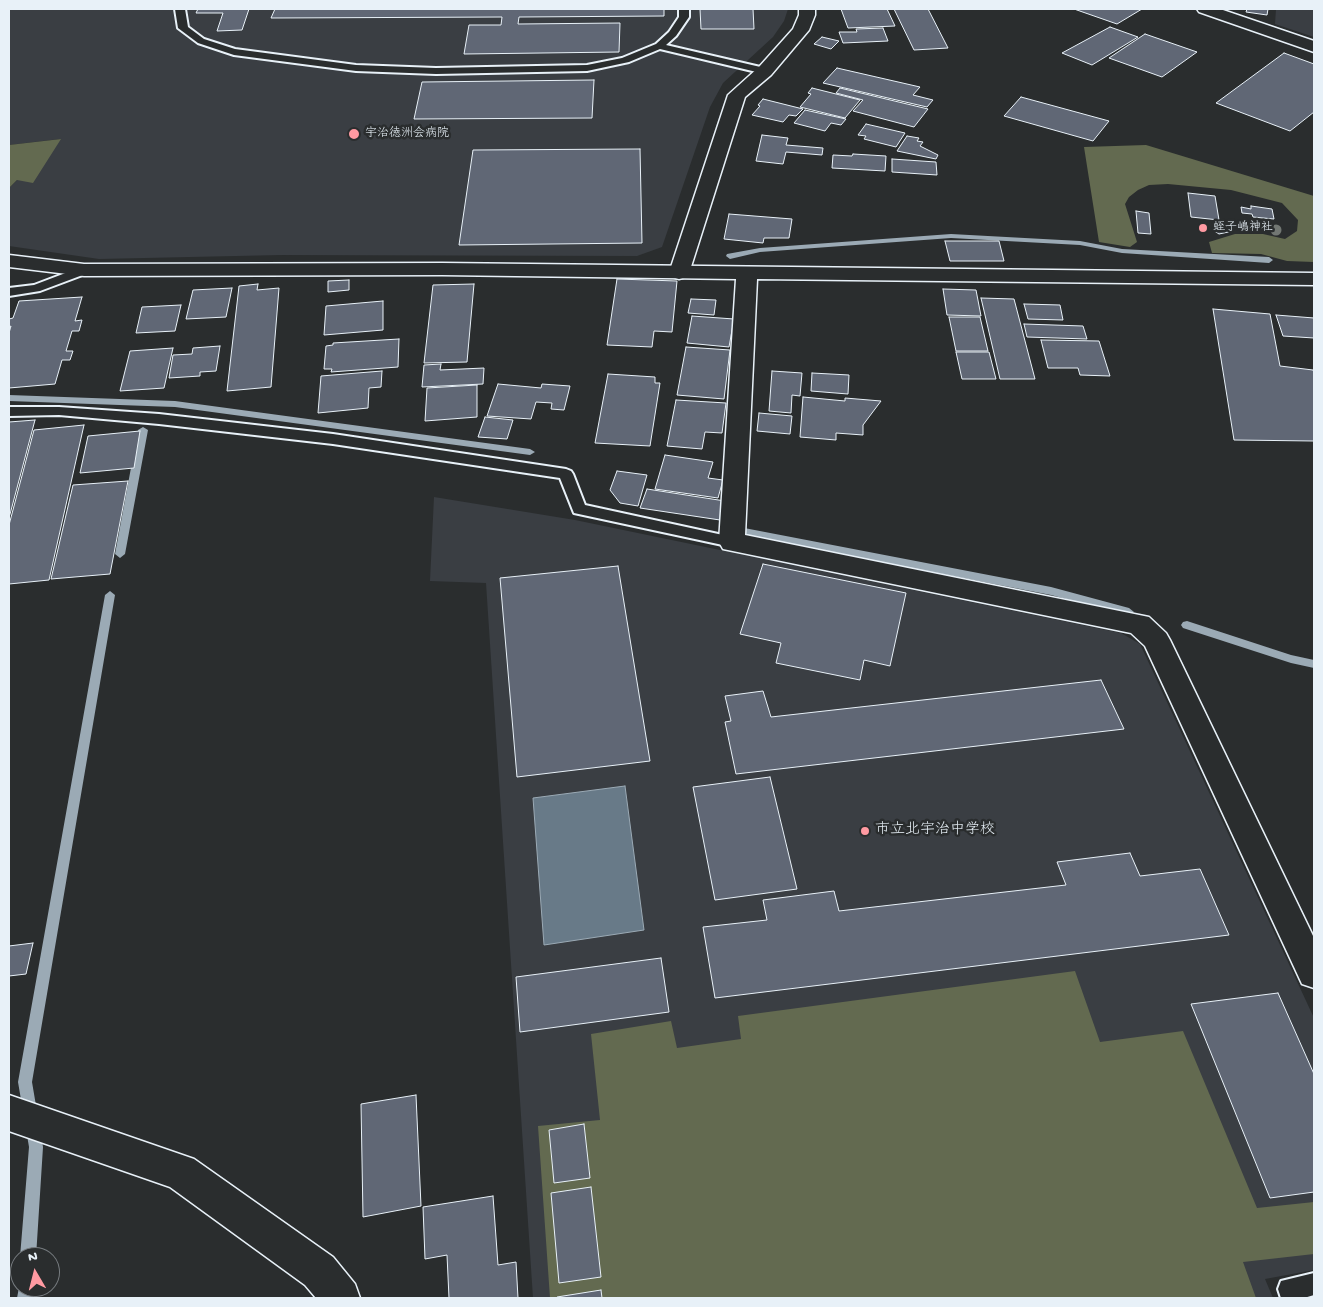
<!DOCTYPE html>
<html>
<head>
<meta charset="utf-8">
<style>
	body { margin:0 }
	#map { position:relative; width:1323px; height:1307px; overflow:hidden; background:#2a2d2e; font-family:"Gochi Hand",sans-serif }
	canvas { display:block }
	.frame { position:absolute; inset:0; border:10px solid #e8f1f8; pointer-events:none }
	.north { position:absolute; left:10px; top:1247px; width:50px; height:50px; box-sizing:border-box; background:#2a2d2e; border:1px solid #767b7f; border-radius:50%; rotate:352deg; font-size:14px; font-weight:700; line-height:20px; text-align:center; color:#e8f1f8 }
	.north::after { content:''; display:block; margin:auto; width:18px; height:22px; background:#ff9aa2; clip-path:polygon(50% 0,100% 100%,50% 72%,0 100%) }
</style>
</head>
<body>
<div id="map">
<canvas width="1323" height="1307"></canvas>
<div class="frame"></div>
<div class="north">N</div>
</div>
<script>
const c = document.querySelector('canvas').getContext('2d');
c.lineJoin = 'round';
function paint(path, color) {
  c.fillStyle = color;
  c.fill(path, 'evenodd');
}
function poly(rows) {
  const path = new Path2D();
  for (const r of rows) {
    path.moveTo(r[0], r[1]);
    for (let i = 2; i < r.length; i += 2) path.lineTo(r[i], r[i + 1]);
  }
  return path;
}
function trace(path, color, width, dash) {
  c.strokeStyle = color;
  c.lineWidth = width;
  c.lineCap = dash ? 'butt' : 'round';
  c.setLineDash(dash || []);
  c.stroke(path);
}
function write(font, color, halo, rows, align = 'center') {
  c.font = font + ' "Gochi Hand","Klee One",sans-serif';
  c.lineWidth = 5;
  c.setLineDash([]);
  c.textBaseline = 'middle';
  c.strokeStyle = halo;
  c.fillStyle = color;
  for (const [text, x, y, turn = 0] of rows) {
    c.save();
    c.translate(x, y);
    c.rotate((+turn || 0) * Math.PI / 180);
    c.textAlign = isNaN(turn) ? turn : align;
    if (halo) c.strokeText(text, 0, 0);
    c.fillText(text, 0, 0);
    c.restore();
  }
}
paint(poly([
	[9,9,788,9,784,21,773,37,723,83,710,107,662,247,637,256,281,255,99,259,9,246,9,188,60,139,9,145],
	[1276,9,1314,9,1314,37,1275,24],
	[434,497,575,520,1121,633,1140,644,1314,1018,1314,1270,1265,1279,1273,1298,533,1298,486,583,430,581]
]), '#3a3e43');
paint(poly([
	[61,139,33,183,17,180,9,188,9,145],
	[1146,145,1314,196,1314,262,1287,261,1261,254,1212,253,1209,242,1235,234,1263,234,1285,239,1297,231,1298,220,1282,203,1231,190,1168,184,1149,185,1138,190,1129,197,1125,204,1137,242,1130,247,1099,242,1084,147],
	[1075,971,1100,1042,1183,1031,1257,1208,1314,1202,1314,1254,1243,1262,1256,1298,550,1298,538,1126,600,1120,591,1034,671,1021,677,1048,741,1039,738,1016]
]), '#636a50');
const water = poly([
	[625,786,644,930,544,945,533,798,625,786]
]);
paint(water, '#687a88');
trace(water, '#9baab5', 1);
paint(poly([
	[951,234,1080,241,1122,249,1269,257,1273,260,1269,263,1122,253,1080,245,951,238,760,252,730,259,726,256,727,254,760,248,951,234],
	[9,395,175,401,530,449,535,452,530,455,175,407,9,401,9,395],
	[143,427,148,430,125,554,120,558,115,554,138,430,143,427],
	[739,527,1051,587,1129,608,1134,612,1129,616,1051,595,735,534,734,531,739,527],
	[110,591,115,595,32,1082,43,1147,36,1257,20,1257,29,1147,18,1082,105,595,110,591],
	[1187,621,1291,655,1314,660,1314,668,1291,663,1183,628,1181,625,1183,622,1187,621],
	[20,1282,20,1287,34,1287,33,1298,17,1298,20,1282]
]), '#9baab5');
const building = poly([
	[198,9,249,9,242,30,217,31,223,13,196,13,198,9],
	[275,9,664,9,664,16,519,17,518,24,620,23,619,52,464,54,469,25,501,25,502,17,271,18,275,9],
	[700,9,753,9,754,29,701,29,700,9],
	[841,9,887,9,895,26,848,28,841,9],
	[894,9,928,9,948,48,914,50,894,9],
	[1074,9,1142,9,1117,24,1074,9],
	[1247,9,1268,9,1267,15,1246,12,1247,9],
	[1110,27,1138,37,1092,65,1062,53,1110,27],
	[883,28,888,41,843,43,839,32,857,32,856,29,883,28],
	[1145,34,1197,52,1162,77,1109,58,1145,34],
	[822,37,839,41,831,49,814,44,822,37],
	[1284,53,1314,64,1314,112,1290,131,1216,103,1284,53],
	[837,68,920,87,913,95,933,100,927,107,823,83,837,68],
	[594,80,592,118,414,119,422,82,594,80],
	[812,88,860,100,845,118,800,107,811,94,808,93,812,88],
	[840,88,928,109,914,127,853,111,863,100,836,93,840,88],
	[1021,97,1109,121,1093,141,1004,116,1021,97],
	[763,99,803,109,796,116,789,115,783,122,752,115,760,106,758,105,763,99],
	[805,110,846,119,841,125,831,123,825,131,794,123,805,110],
	[866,124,905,133,896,147,864,139,866,136,858,135,866,124],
	[762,135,788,138,786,145,823,148,822,155,786,152,783,164,756,161,762,135],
	[907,136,919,138,917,141,923,142,920,146,938,155,936,159,897,151,907,136],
	[640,149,642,243,459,245,473,150,640,149],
	[853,154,886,156,885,171,832,168,833,155,852,156,853,154],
	[892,159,936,162,937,175,892,172,892,159],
	[1188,193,1215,196,1219,220,1191,217,1188,193],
	[1251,206,1272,209,1274,219,1253,217,1252,214,1242,213,1241,207,1251,209,1251,206],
	[1136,211,1149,213,1151,234,1138,233,1136,211],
	[729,214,792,219,789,238,764,238,763,243,724,239,729,214],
	[1228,226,1233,231,1219,234,1213,230,1228,226],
	[945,241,999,241,1004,261,950,261,945,241],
	[617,279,677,281,672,332,654,331,652,347,607,345,617,279],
	[349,280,349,290,328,292,328,281,349,280],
	[258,284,257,290,279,288,271,387,227,391,239,286,258,284],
	[474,284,467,362,424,363,433,285,474,284],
	[232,288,226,317,186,319,193,290,232,288],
	[943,289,976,290,981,316,947,315,943,289],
	[82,297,75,321,82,320,79,331,72,331,66,351,73,351,70,360,62,360,55,384,9,388,9,333,11,326,9,327,9,319,13,318,19,301,82,297],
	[981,298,1014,299,1035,379,1000,379,981,298],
	[691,299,716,300,714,315,688,313,691,299],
	[383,301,383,330,324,335,326,306,383,301],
	[1024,304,1060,305,1063,320,1028,319,1024,304],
	[181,305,175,331,136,333,142,307,181,305],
	[1213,309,1270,314,1280,366,1313,370,1314,372,1314,441,1234,440,1213,309],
	[1276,315,1314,318,1314,338,1283,336,1276,315],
	[692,316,734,319,729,347,687,343,692,316],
	[949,317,980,317,988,351,956,351,949,317],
	[1024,324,1083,326,1087,339,1027,337,1024,324],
	[399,339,398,367,331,372,332,369,324,369,326,346,333,345,333,343,399,339],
	[1041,340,1099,341,1110,376,1080,375,1078,368,1048,368,1041,340],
	[220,346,216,371,200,372,200,376,169,378,173,355,192,354,193,348,220,346],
	[686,347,730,350,724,399,677,395,686,347],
	[173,348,164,388,120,391,130,351,173,348],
	[956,352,989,352,996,379,962,379,956,352],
	[441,364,440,370,484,368,483,384,422,387,424,365,441,364],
	[382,371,381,387,369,388,368,408,318,413,321,376,382,371],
	[772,371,802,373,800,396,792,395,791,413,769,411,772,371],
	[812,373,849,375,848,394,811,391,812,373],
	[608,374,655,377,655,383,660,383,650,446,595,443,608,374],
	[498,384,541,388,542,384,570,386,564,410,551,409,552,403,536,402,531,419,487,416,498,384],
	[477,385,477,417,425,421,427,388,477,385],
	[803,397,845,401,845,398,881,401,863,425,863,435,836,433,836,440,800,437,803,397],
	[676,400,726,403,722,433,705,432,702,449,667,446,676,400],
	[759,413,792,416,790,434,757,431,759,413],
	[485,417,513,420,507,439,478,437,485,417],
	[35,420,9,518,9,422,35,420],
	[84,425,49,580,9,584,9,525,34,430,84,425],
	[140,431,134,468,80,473,88,436,140,431],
	[665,455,713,462,708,478,723,480,718,498,655,489,665,455],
	[617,471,647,475,638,506,620,503,610,490,617,471],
	[128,481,110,574,51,579,73,485,128,481],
	[647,489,725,501,720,520,640,508,647,489],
	[763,564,906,593,890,666,864,660,860,680,776,663,781,643,740,634,763,564],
	[618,566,650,761,517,777,500,578,618,566],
	[1101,680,1124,729,736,774,725,722,731,721,725,696,763,691,771,717,1101,680],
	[770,777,797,889,715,900,693,787,770,777],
	[1130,853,1140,876,1200,869,1229,935,715,998,703,927,767,920,763,900,834,891,839,911,1066,885,1057,862,1130,853],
	[33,943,26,974,9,976,9,946,33,943],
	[661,958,669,1012,520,1032,516,977,661,958],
	[1278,993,1314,1074,1314,1192,1270,1198,1191,1004,1278,993],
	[416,1095,421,1206,363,1217,361,1104,416,1095],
	[584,1124,590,1178,554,1183,549,1130,584,1124],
	[591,1187,601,1277,559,1283,551,1193,591,1187],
	[493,1196,498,1265,516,1262,518,1298,449,1298,447,1255,425,1259,423,1207,493,1196],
	[601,1290,602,1298,557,1298,557,1297,601,1290]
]);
paint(building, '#606775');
trace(building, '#e8f1f8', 1);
const service = poly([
	[175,9,185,9,188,27,204,39,235,49,356,65,436,68,587,65,622,58,656,44,669,32,679,17,679,9,689,9,689,17,676,36,666,45,769,69,770,71,765,74,660,49,629,62,587,71,436,74,356,71,234,55,198,43,178,28,175,9],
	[84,266,90,270,88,273,40,291,9,296,9,288,34,285,84,266],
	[59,407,159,414,333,434,566,469,571,471,573,474,585,505,732,537,737,538,740,542,737,546,732,547,574,513,560,478,333,444,159,424,59,415,9,416,9,407,59,407],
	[1314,1273,1314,1295,1304,1298,1281,1298,1278,1289,1281,1281,1314,1273]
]);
const minor = poly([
	[9,255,84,264,442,263,1314,273,1314,285,757,279,745,535,1149,617,1166,633,1170,640,1314,938,1314,988,1302,984,1145,646,1131,633,723,549,719,542,736,279,442,275,84,276,9,267,9,255],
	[9,1095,194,1159,333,1257,355,1284,360,1298,316,1298,305,1285,170,1187,9,1131,9,1095]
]);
const tertiary = poly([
	[799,9,815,9,815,15,809,30,771,75,745,97,689,273,686,277,679,279,672,277,669,273,728,95,759,67,793,29,799,15,799,9],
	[1197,9,1220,9,1314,41,1314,52,1199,12,1197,9]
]);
trace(service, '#e8f1f8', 4);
trace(minor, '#e8f1f8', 3);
trace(tertiary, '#e8f1f8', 3);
paint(service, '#2a2d2e');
paint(minor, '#2a2d2e');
paint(tertiary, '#2a2d2e');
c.fillStyle = '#727773';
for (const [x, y] of [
	[1276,230]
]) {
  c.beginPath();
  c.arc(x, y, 5.5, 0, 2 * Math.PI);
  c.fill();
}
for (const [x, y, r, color] of [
	[354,134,6,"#ff9aa2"],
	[1203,228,5,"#ff9aa2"],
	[865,831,5,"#ff9aa2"]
]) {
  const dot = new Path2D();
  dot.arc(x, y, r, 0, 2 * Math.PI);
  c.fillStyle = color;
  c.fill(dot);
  trace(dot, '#2a2d2e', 2);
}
write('12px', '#e8f1f8', '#2a2d2e', [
	["宇治徳洲会病院",365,134],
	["蛭子嶋神社",1213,228]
], 'left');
write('15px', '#e8f1f8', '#2a2d2e', [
	["市立北宇治中学校",875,831]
], 'left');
</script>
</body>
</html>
